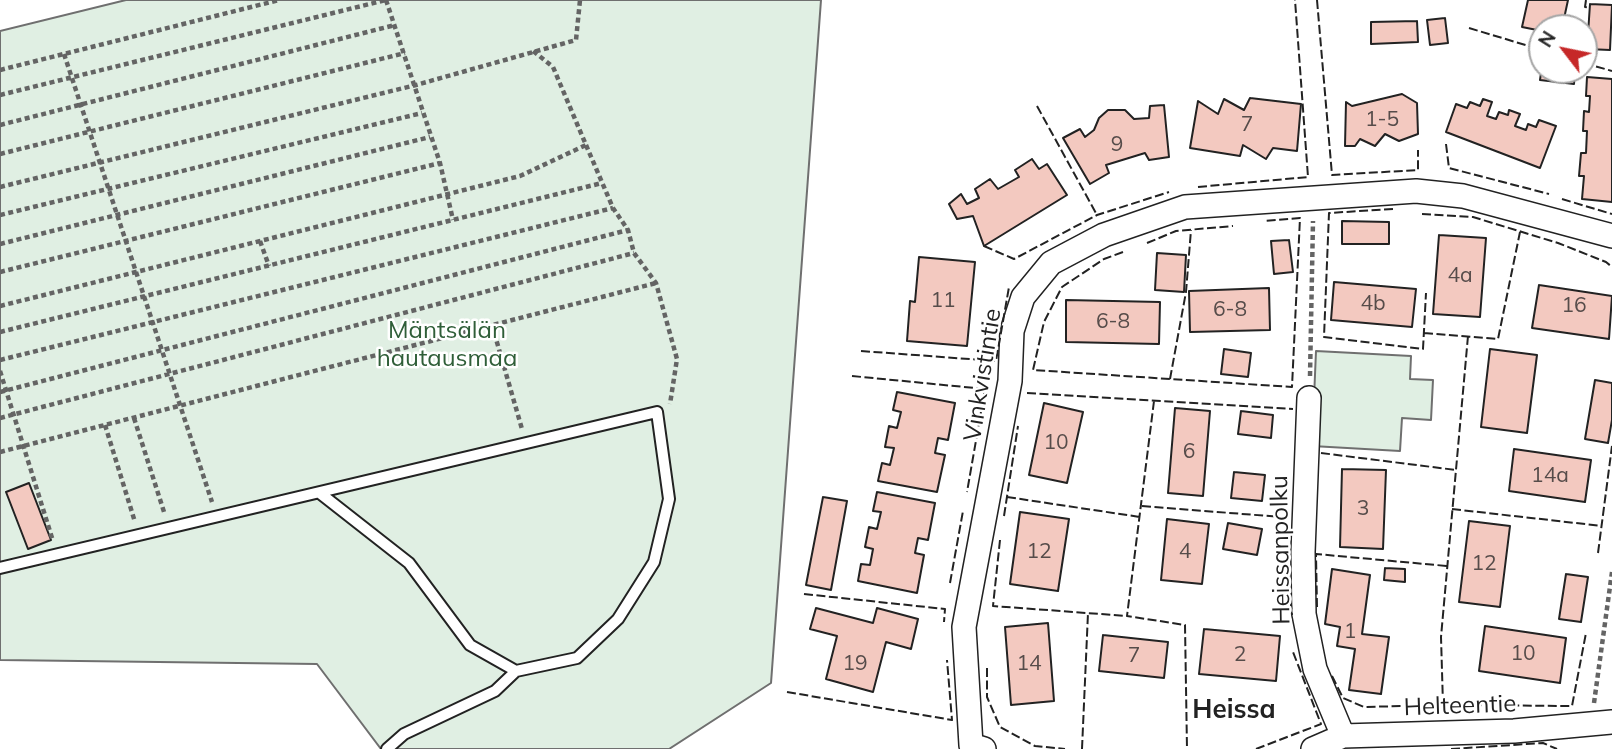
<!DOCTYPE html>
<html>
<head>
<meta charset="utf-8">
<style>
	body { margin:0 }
	#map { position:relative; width:1612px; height:749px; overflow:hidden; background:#fff; font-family:Mulish,sans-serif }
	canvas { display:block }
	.north { position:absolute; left:1528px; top:14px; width:70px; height:70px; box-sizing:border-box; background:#fff; border:2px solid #a7a7a7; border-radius:50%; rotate:302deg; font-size:19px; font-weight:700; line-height:28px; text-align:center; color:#222 }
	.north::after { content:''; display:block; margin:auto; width:24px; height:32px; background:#c62828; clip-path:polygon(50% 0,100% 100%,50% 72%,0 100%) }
</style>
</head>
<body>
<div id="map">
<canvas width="1612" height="749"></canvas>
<div class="north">N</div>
</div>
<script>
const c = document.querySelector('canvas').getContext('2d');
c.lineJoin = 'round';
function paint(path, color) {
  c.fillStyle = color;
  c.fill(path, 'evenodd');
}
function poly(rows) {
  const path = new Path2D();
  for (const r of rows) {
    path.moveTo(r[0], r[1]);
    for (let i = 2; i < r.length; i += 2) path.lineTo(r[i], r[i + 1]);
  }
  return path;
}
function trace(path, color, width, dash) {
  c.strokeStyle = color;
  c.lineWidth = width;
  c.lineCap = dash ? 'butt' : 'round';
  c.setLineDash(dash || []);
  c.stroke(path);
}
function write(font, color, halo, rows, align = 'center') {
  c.font = font + ' Mulish,sans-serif';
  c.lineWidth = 5;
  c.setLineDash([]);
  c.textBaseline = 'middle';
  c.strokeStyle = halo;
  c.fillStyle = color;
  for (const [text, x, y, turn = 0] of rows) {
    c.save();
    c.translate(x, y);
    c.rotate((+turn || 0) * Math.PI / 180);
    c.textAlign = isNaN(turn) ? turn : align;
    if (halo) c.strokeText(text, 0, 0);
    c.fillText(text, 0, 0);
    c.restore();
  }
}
const green = poly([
	[126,0,821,0,771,683,669,749,381,749,317,664,0,660,0,31,126,0],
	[1316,351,1411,356,1410,379,1433,380,1431,420,1402,418,1400,451,1312,446,1316,351]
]);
paint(green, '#e0efe3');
trace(green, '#6f6f6f', 2);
const building = poly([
	[1528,0,1568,0,1562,28,1542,28,1542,31,1522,27,1528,0],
	[1590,4,1612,5,1610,50,1587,49,1590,4],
	[1445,18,1448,43,1430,45,1427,20,1445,18],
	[1417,21,1418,42,1371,44,1371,22,1417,21],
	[1542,66,1542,70,1575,70,1574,84,1540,80,1542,66],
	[1587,77,1612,79,1612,202,1582,199,1584,176,1579,176,1581,153,1586,153,1587,131,1583,131,1584,111,1589,112,1590,96,1586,96,1587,77],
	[1402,94,1417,103,1418,134,1399,141,1385,134,1375,146,1360,139,1355,146,1345,146,1346,102,1352,106,1402,94],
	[1250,98,1301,104,1297,151,1273,148,1266,159,1243,145,1240,156,1190,148,1198,101,1218,114,1224,99,1244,110,1250,98],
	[1483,99,1492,102,1487,116,1496,119,1499,112,1508,115,1509,110,1520,114,1515,126,1526,130,1528,124,1536,127,1539,120,1556,126,1540,168,1446,132,1456,104,1467,108,1470,102,1480,106,1483,99],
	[1164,105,1169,157,1149,160,1145,153,1106,165,1109,173,1090,184,1063,138,1080,129,1085,137,1094,130,1099,118,1108,110,1125,110,1134,119,1149,118,1150,106,1164,105],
	[1032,159,1039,169,1047,164,1067,195,984,246,973,216,957,219,949,204,961,194,967,204,979,198,975,189,990,179,998,189,1019,177,1015,170,1032,159],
	[1342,221,1389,222,1389,244,1342,244,1342,221],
	[1439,235,1486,238,1480,317,1433,314,1439,235],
	[1289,240,1293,272,1274,274,1271,241,1289,240],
	[1157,253,1186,255,1184,292,1155,290,1157,253],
	[919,257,975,262,967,346,907,341,910,301,915,302,919,257],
	[1334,282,1416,289,1412,327,1331,320,1334,282],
	[1539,285,1612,296,1609,339,1532,328,1539,285],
	[1269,288,1270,330,1190,332,1189,291,1269,288],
	[1066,300,1160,302,1159,344,1066,342,1066,300],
	[1224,349,1251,353,1248,377,1221,374,1224,349],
	[1490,349,1537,355,1527,433,1481,427,1490,349],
	[1595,380,1612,383,1612,420,1608,443,1585,439,1595,380],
	[897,392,955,403,948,440,938,438,935,453,945,455,937,492,878,481,882,463,890,465,894,448,885,447,889,426,897,428,901,412,893,410,897,392],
	[1044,403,1083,412,1067,483,1029,475,1044,403],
	[1175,408,1210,411,1203,496,1168,493,1175,408],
	[1241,411,1273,415,1271,438,1238,434,1241,411],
	[1514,449,1591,460,1585,502,1509,491,1514,449],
	[1342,469,1386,470,1383,549,1340,547,1342,469],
	[1234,472,1265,475,1262,501,1231,498,1234,472],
	[29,483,51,540,28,549,6,492,29,483],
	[877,492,935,503,928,540,918,538,915,553,924,555,917,593,858,581,861,564,870,565,873,549,865,547,869,527,877,529,881,512,873,511,877,492],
	[823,497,847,501,831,590,806,585,823,497],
	[1020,512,1069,519,1058,591,1010,584,1020,512],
	[1167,519,1209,524,1202,584,1161,580,1167,519],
	[1469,521,1510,526,1500,607,1459,602,1469,521],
	[1228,523,1262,529,1257,555,1223,549,1228,523],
	[1385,568,1405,569,1405,582,1384,580,1385,568],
	[1332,569,1370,575,1362,634,1389,637,1381,694,1349,690,1355,649,1337,646,1340,627,1325,624,1332,569],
	[1566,574,1588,577,1581,622,1559,619,1566,574],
	[816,608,873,623,877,608,918,619,911,649,886,642,873,692,826,679,837,636,810,629,816,608],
	[1048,623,1054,701,1011,705,1005,627,1048,623],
	[1485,626,1566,638,1560,683,1479,671,1485,626],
	[1204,629,1280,636,1276,681,1199,674,1204,629],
	[1103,635,1168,642,1164,678,1099,671,1103,635]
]);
paint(building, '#f3c9c0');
trace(building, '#222', 2);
const lane = poly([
	[321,494,409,563,470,645,516,671],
	[0,568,657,412,669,499,654,562,618,619,577,658,516,671,495,691,404,734,387,749]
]);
const street = poly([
	[1309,398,1303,552,1304,614,1315,669,1343,736],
	[984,749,971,745,964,627,1010,381,1012,331,1023,297,1051,263,1104,235,1185,207,1416,191,1463,196,1612,236],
	[1313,749,1343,736,1514,731,1612,722]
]);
trace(lane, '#222', 14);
trace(street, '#222', 26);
trace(poly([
	[386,0,440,163,453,220],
	[64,54,212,502],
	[0,70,279,0],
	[0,95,386,0],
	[0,125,395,25],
	[586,145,613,208,628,230,634,253,656,283,677,359,670,404],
	[0,154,405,53],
	[0,187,416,85,576,40,580,0],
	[0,215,422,113],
	[260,241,269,266],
	[0,244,430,137],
	[0,272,440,163],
	[0,306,520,176,586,145,553,67,532,50],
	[492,325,522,429],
	[0,332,602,183],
	[0,360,613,208],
	[0,371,53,541],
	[1310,376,1313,221],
	[0,392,628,230],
	[0,418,634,253],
	[134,418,165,515],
	[105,425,135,522],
	[0,452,656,283],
	[1594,703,1612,572]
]), '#646464', 4.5, [5, 3.5]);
trace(lane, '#fff', 10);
trace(street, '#fff', 23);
trace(poly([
	[1317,0,1332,175,1418,170,1418,150],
	[1586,0,1585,7,1590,8],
	[1469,28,1542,50],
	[1584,63,1612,71],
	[1037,106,1097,215],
	[1446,144,1449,168,1549,194],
	[1198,187,1308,177,1295,0],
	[1562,199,1612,214],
	[1393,209,1329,213,1324,337,1423,349,1426,293],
	[1422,214,1473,217,1558,243,1606,262,1612,267],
	[1147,243,1176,231,1233,226],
	[984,246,1014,259,1097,215,1169,192],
	[1123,252,1104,259,1062,287,1044,322,1033,370,1292,387,1300,218,1264,221],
	[1424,333,1498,339,1520,232],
	[1468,336,1441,637,1443,705,1572,706,1586,633],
	[861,351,996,361,1009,287],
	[852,376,985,389,967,492],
	[1170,379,1186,292,1191,230],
	[1027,393,1293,409],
	[1154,401,1127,616,1185,625,1187,749],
	[1321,453,1456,470],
	[1007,497,1140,517],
	[1142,506,1281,517],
	[1452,509,1602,526],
	[1004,516,1018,426],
	[1000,540,993,606,1127,616],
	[1598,553,1612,446],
	[1287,563,1292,615],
	[950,583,963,511],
	[804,594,945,609,944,622],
	[1317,607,1316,554,1447,566],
	[987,668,987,697,1000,727,1035,746,1065,749],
	[1332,676,1343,698,1364,707,1443,705],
	[787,692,952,720,947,660],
	[1082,749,1088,613],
	[1256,749,1321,724,1293,652],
	[1451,749,1543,743,1557,749]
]), '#222', 2, [9, 3.5]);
write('21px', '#564c4a', null, [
	["1-5",1382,120],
	["7",1247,125],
	["9",1117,145],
	["4a",1460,276],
	["11",943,301],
	["4b",1373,304],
	["16",1574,306],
	["6-8",1230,310],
	["6-8",1113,322],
	["10",1056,443],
	["6",1189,452],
	["14a",1550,476],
	["3",1363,509],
	["12",1039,552],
	["4",1185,552],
	["12",1484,564],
	["1",1350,632],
	["10",1523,654],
	["2",1240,655],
	["7",1134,656],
	["19",855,664],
	["14",1029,664]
]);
write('24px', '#2f5e38', '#fff', [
	["Mäntsälän",447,331],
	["hautausmaa",447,359]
]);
write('24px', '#222', '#fff', [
	["Vinkvistintie",983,375,-81],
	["Heissanpolku",1281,550,-91],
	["Helteentie",1460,706,-2]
]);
write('bold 26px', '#222', '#fff', [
	["Heissa",1234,710]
]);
</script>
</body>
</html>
